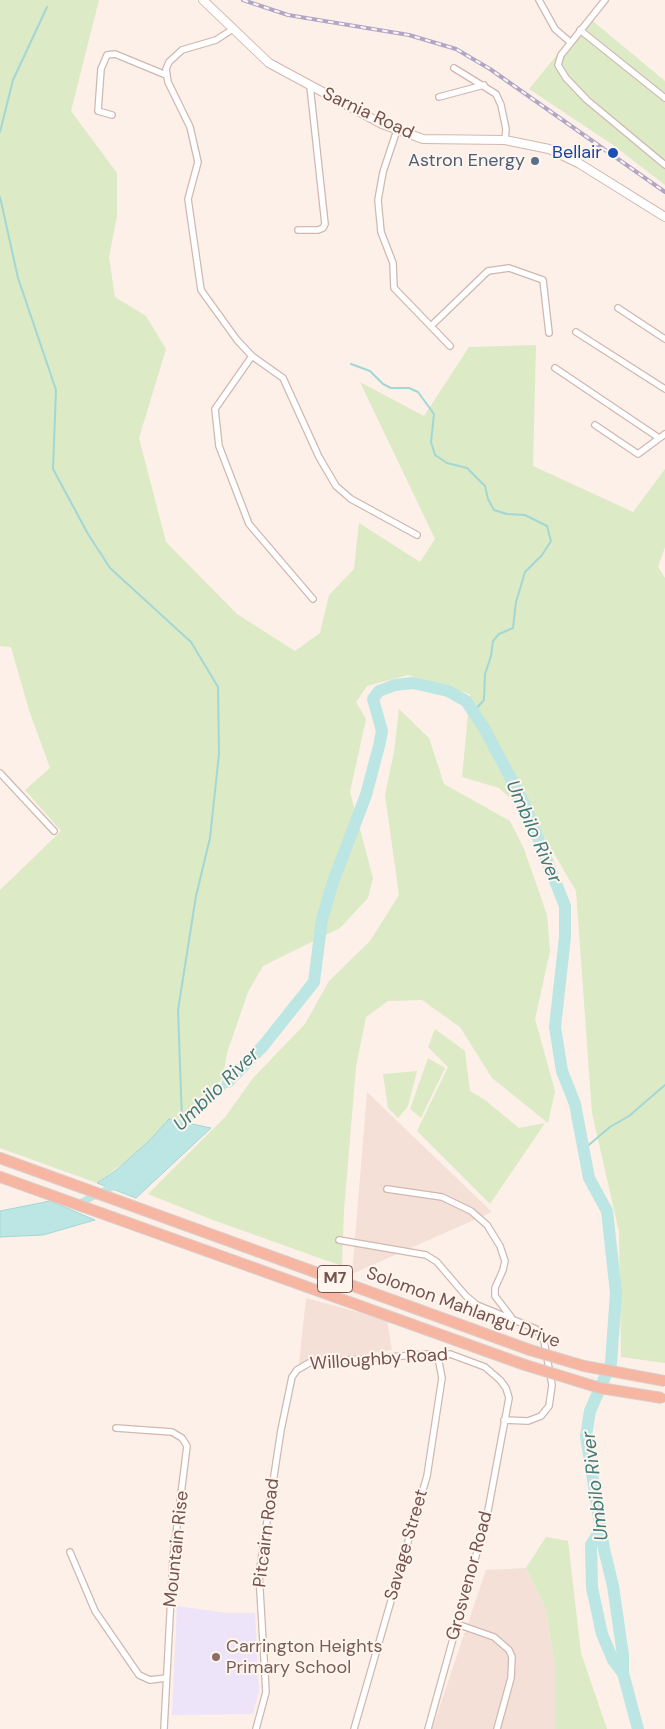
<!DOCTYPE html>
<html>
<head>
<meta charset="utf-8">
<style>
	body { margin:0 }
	canvas { display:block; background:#fcf0e8 }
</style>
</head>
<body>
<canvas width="665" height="1729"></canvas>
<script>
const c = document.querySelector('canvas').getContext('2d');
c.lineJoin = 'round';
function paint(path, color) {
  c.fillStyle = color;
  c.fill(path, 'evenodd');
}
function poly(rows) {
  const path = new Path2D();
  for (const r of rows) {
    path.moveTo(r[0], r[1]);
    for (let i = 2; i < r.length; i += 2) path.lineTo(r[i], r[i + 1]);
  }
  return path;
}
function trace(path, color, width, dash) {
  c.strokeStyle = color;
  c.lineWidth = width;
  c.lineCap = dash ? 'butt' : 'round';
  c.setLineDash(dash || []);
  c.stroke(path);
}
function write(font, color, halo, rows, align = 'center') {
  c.font = font + ' "DM Sans",sans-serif';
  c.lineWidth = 4;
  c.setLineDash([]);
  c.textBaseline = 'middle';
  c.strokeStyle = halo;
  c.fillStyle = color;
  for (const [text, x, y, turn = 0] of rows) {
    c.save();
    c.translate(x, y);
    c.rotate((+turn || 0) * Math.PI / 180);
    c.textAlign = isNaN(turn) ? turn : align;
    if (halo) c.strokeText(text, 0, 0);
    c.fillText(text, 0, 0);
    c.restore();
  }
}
paint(poly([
	[367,1092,492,1212,352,1274],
	[306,1298,387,1320,392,1350,299,1364],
	[526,1568,545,1607,555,1665,555,1729,432,1729,486,1570]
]), '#f4e0d6');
paint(poly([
	[177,1606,227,1613,255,1613,259,1691,253,1714,172,1715]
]), '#ede4f9');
paint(poly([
	[0,0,99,0,71,111,117,173,117,216,109,257,115,297,146,316,166,349,139,438,166,542,237,614,295,651,320,633,329,595,354,569,359,523,420,562,435,539,360,382,424,416,469,347,536,345,533,466,633,512,665,469,665,547,658,567,665,578,665,1363,621,1357,619,1232,592,1113,576,891,535,821,499,788,462,777,470,694,408,675,367,686,356,702,366,719,350,792,373,878,368,898,340,928,263,966,248,992,227,1053,223,1077,190,1124,169,1120,139,1151,97,1183,0,1148,0,890,61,831,25,790,50,768,29,710,11,647,0,646],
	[588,17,665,81,665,185,613,145,529,89],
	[399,709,429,738,444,784,510,821,524,849,547,915,550,951,535,1019,555,1091,548,1123,492,1078,460,1027,422,1000,388,1001,366,1017,356,1067,344,1210,342,1266,213,1220,148,1194,226,1116,253,1078,305,1024,329,981,370,941,399,895,385,795,394,752],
	[435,1029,465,1051,470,1091,485,1100,519,1128,545,1123,490,1204,417,1131,448,1067,428,1047],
	[428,1058,445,1068,421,1118,410,1109],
	[417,1071,408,1106,398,1118,388,1108,383,1074],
	[546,1537,568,1541,581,1653,607,1729,555,1729,555,1665,545,1607,526,1568]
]), '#dceac6');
const water = poly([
	[169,1119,211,1128,136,1198,97,1183,115,1171,148,1142,169,1119],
	[50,1201,95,1220,43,1235,0,1237,0,1211,50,1201]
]);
paint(water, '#bce6e3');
trace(water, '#a3d7d5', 1);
trace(poly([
	[0,132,13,80,47,7],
	[0,197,18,278,56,390,53,469,88,534,110,568,191,642,218,687,219,754,210,838,196,896,178,1010,182,1121],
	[351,364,370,371,383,384,391,388,409,388,418,392,434,414,431,442,435,455,447,463,467,468,485,486,488,499,494,510,507,514,525,515,547,526,551,541,542,555,525,572,516,602,513,628,499,634,493,641,491,656,485,674,484,700,473,712],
	[584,1149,610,1127,629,1116,665,1085]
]), '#a3d7d5', 2);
trace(poly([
	[176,1128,228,1082],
	[76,1205,118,1184]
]), '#bce6e3', 7);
trace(poly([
	[228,1082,263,1046,314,982,322,919,333,882,366,795,379,746,382,731,373,699,379,691,395,685,413,683,448,691,466,701,484,728,524,803,565,906,565,937,555,1027,562,1071,575,1104,589,1178,607,1211,616,1293,611,1363,590,1411,586,1436,604,1549,613,1586,623,1655,623,1673,638,1729],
	[601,1529,591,1545,592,1588,602,1634,613,1660,623,1673]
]), '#bce6e3', 12);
const minor = poly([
	[539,0,555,29,570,42],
	[605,0,561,55,558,65,566,78,587,100,665,165],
	[233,29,216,40,182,50,169,62,166,69,168,82,190,127,198,162,188,199,201,290,237,340,252,356,283,378,319,457,336,486,351,499,417,535],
	[580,30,665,98],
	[454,68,496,94,501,105,506,129,505,140],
	[439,97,484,85],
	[112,115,98,111,101,69,107,55,115,54,166,75],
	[397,130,383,172,378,200,381,232,393,263,394,288,450,346],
	[298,230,318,230,323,228,325,224,310,86],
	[618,308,665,339],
	[431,326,488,271,509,268,543,280,549,333],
	[576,332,665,389],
	[252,356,215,409,219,446,249,524,313,599],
	[555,368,659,438],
	[595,425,638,454,665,434],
	[0,773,54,831],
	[387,1189,442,1197,471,1211,487,1225,500,1246,505,1261,503,1270,495,1288,495,1296,511,1317],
	[339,1240,426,1255,437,1262,466,1296,477,1305,536,1329,544,1341,552,1385,549,1406,541,1416,528,1421,504,1420],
	[116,1428,172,1432,182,1438,187,1446,173,1558,164,1729],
	[70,1552,95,1611,139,1675,150,1680,166,1678],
	[457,1624,494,1637,509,1650,512,1657,511,1678,497,1729],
	[256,1729,266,1692,259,1574,281,1430,292,1377,297,1370,309,1363,429,1354,438,1357,450,1354,485,1367,500,1380,506,1388,509,1398,487,1516,428,1729],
	[354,1729,427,1476,442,1378,438,1357]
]);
const secondary = poly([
	[203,0,269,63,382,124,423,139,505,140,549,149,580,164,665,217]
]);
const trunk = poly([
	[0,1158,530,1350],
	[0,1177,525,1365]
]);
trace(minor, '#d0b8b0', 8);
trace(secondary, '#d3b7ae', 10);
trace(trunk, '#d9cfcd', 12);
trace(minor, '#fff', 5.5);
trace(secondary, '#fff', 8);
trace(trunk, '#f7b6a1', 10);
const rail = poly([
	[243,0,288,15,409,35,456,49,490,69,665,192]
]);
trace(rail, '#b1a6c6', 4);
trace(rail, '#fff5ef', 2, [5.5]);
const trunkBridge = poly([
	[530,1350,584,1366,665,1381],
	[525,1365,600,1388,662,1398]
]);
trace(trunkBridge, '#d9cfcd', 12, []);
trace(trunkBridge, '#f7b6a1', 10);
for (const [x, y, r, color] of [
	[613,153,6,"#1a4fb4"],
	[535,161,5,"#5c6f8a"],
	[216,1657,5,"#8d6e63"]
]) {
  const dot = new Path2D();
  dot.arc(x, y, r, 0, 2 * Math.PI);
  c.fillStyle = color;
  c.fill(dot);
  trace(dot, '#fff5ef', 2);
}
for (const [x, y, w] of [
	[335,1279,35]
]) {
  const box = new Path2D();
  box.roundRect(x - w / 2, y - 13.5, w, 27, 4);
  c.fillStyle = '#fff5ef';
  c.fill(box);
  trace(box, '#76524c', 1);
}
write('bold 16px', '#76524c', null, [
	["M7",335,1279]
]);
write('18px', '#76524c', '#fff5ef', [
	["Sarnia Road",368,114,25],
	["Solomon Mahlangu Drive",463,1308,20],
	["Willoughby Road",379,1360,-4],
	["Pitcairn Road",267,1533,-83],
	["Savage Street",407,1545,-74],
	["Mountain Rise",177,1549,-84],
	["Grosvenor Road",470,1576,-75]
]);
write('18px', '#164399', '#fff5ef', [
	["Bellair",602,153]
], 'right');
write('18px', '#4e5e75', '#fff5ef', [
	["Astron Energy",525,161]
], 'right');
write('18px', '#785e54', '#fff5ef', [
	["Carrington Heights",226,1647],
	["Primary School",226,1668]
], 'left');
write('italic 19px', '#407b78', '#fff5ef', [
	["Umbilo River",533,832,66],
	["Umbilo River",217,1090,-44],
	["Umbilo River",596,1486,-97]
]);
</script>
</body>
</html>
